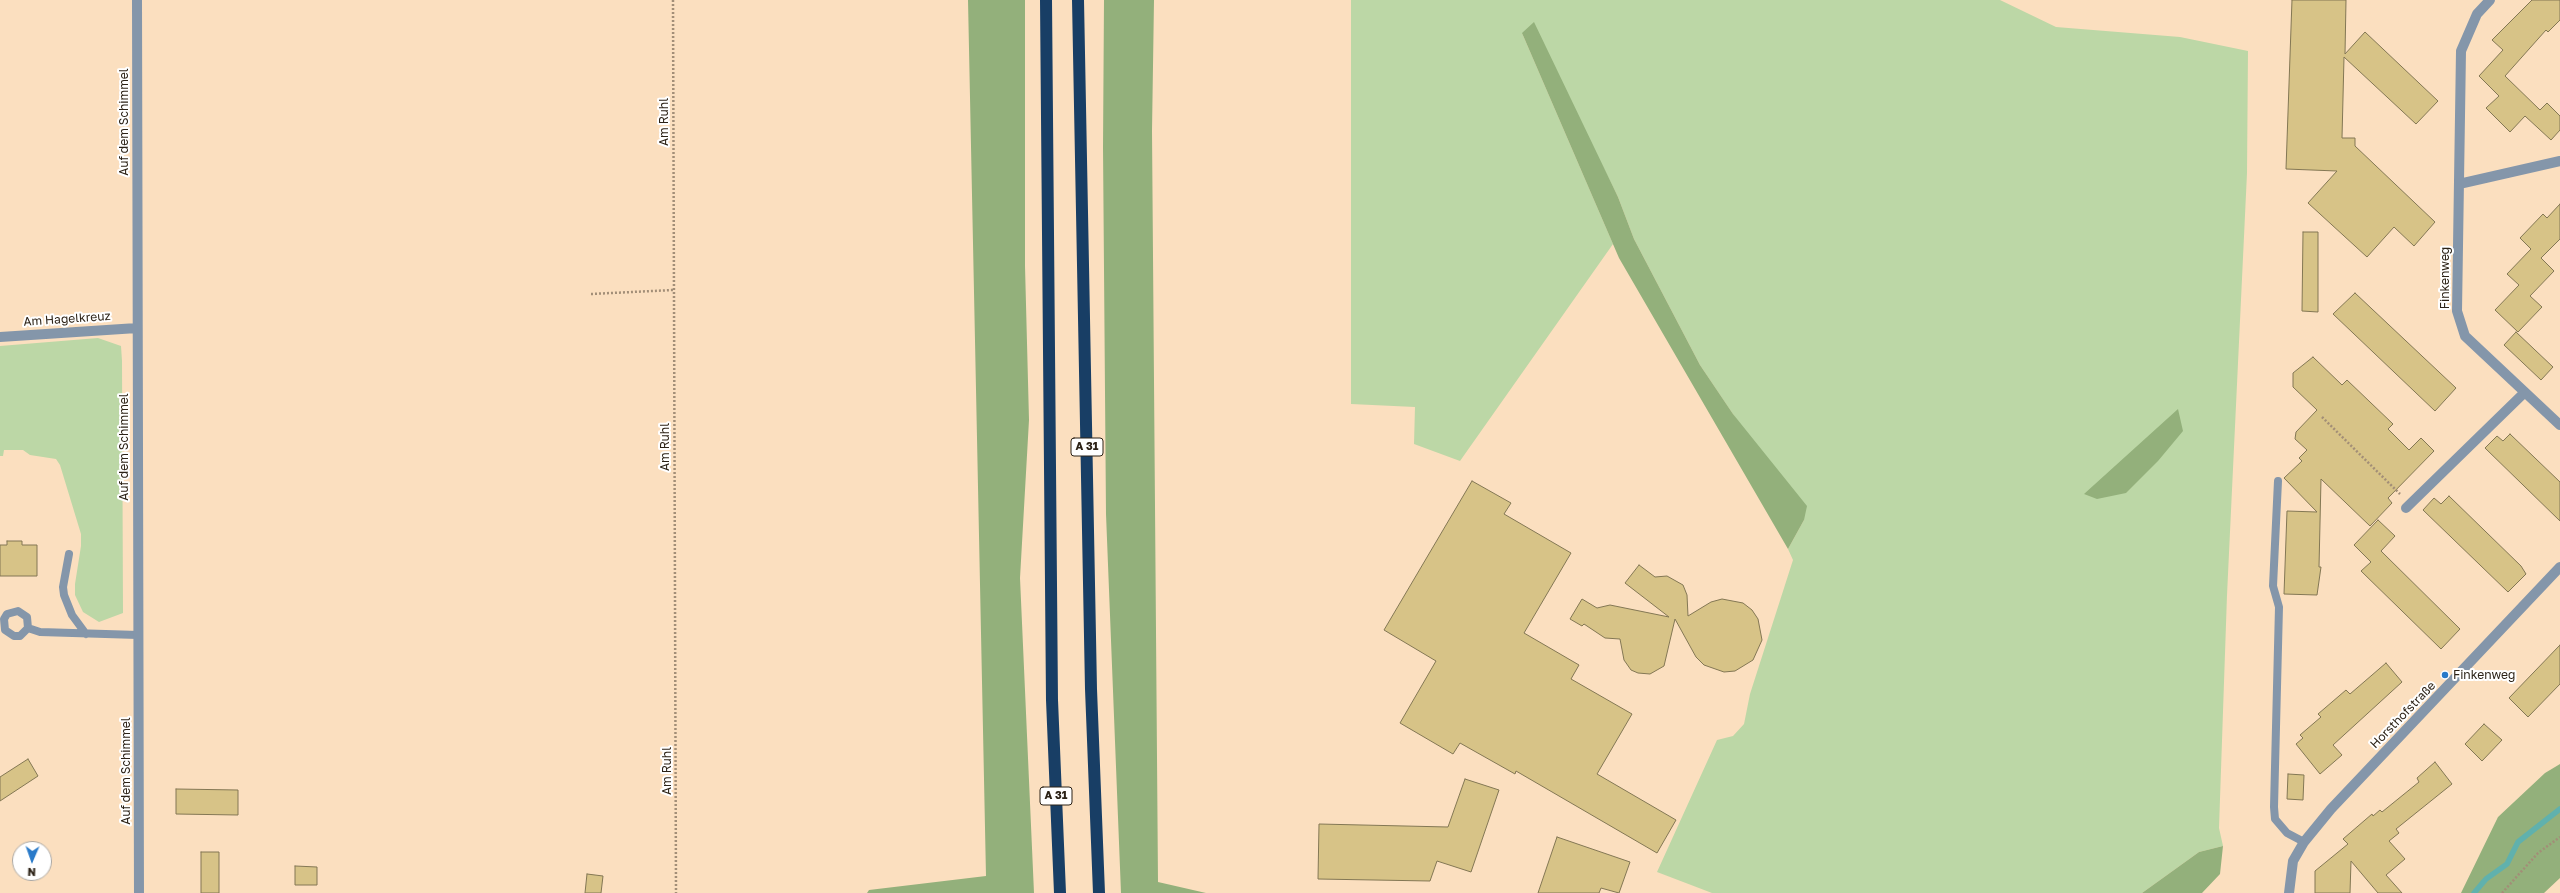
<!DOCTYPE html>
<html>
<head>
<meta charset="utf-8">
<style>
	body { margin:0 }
	#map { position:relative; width:2560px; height:893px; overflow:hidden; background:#fbdfbf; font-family:"Golos Text",sans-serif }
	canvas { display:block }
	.north { position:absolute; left:12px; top:841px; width:40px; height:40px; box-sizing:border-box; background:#fff; border:1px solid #aba7a2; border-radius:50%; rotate:182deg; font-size:11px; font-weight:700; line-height:16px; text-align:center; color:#2c2216 }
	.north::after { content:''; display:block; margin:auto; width:14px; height:18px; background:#297ac9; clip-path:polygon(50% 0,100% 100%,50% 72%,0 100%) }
</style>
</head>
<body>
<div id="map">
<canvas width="2560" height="893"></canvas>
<div class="north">N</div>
</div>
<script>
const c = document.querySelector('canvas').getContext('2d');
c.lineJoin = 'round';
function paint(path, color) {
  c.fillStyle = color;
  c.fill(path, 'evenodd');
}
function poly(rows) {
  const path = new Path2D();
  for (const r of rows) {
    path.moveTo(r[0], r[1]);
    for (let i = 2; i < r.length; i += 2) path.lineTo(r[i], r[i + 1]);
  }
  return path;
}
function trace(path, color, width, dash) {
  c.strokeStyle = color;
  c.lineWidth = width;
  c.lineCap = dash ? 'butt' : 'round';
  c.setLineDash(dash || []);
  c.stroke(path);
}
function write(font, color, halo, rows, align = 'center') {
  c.font = font + ' "Golos Text",sans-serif';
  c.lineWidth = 4;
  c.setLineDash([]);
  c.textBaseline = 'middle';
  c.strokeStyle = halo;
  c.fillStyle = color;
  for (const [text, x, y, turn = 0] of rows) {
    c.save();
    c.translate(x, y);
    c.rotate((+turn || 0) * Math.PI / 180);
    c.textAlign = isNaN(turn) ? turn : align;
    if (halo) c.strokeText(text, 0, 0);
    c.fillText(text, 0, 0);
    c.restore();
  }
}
paint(poly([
	[1351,0,2000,0,2056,27,2180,37,2248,51,2247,173,2227,595,2219,828,2223,846,2199,852,2142,893,1712,893,1657,872,1717,740,1733,736,1744,724,1750,694,1793,560,1788,549,1804,520,1700,365,1634,239,1618,197,1602,165,1522,33,1613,244,1460,461,1414,444,1415,407,1351,404],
	[98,338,121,346,122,361,123,613,99,622,83,612,75,595,75,584,81,546,81,534,60,465,56,459,30,455,23,450,4,450,3,456,0,456,0,346]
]), '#bcd7a6');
paint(poly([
	[968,0,1025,0,1025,266,1029,420,1020,578,1034,893,867,893,869,890,986,876],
	[1104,0,1154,0,1152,131,1158,882,1206,893,1121,893,1106,514,1103,147],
	[1534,22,1618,197,1634,239,1700,365,1733,414,1807,506,1804,520,1788,549,1619,258,1522,33],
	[2178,409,2183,431,2158,461,2126,493,2097,499,2084,494],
	[2560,764,2560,878,2544,893,2461,893,2498,817,2545,773],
	[2223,846,2220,874,2202,893,2142,893,2199,852]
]), '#93b07b');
trace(poly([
	[2474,893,2486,879,2507,864,2518,842,2560,809]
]), '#60b1ad', 5.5);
const building = poly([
	[2292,0,2346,0,2345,54,2365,32,2438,101,2416,124,2344,57,2342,138,2355,138,2355,146,2435,222,2414,246,2394,227,2367,257,2308,203,2337,171,2286,169,2292,0],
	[2532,0,2560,0,2560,20,2548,32,2546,30,2505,76,2540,110,2547,103,2560,116,2560,130,2551,140,2525,116,2510,132,2486,108,2499,96,2479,76,2503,50,2492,40,2532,0],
	[2560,204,2560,239,2541,258,2554,271,2530,296,2542,307,2518,332,2495,310,2519,285,2507,274,2531,249,2520,238,2543,214,2547,218,2560,204],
	[2303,232,2318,232,2318,312,2302,311,2303,232],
	[2355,293,2456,388,2435,411,2333,314,2355,293],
	[2516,332,2553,367,2541,380,2504,345,2516,332],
	[2313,357,2342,385,2347,380,2393,424,2388,429,2409,450,2421,438,2434,451,2388,498,2392,503,2370,526,2321,479,2319,567,2321,567,2317,595,2284,594,2287,511,2317,512,2284,478,2302,461,2299,458,2307,450,2295,439,2296,432,2317,410,2293,387,2293,373,2313,357],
	[2510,434,2560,482,2560,521,2485,448,2497,436,2503,441,2510,434],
	[1472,481,1511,503,1504,514,1571,553,1524,633,1579,665,1571,679,1632,714,1597,774,1676,820,1657,853,1516,771,1515,774,1460,743,1453,754,1400,723,1436,661,1384,630,1472,481],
	[2449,496,2521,566,2526,574,2508,592,2423,510,2434,498,2441,504,2449,496],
	[2378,520,2395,536,2381,551,2460,629,2441,649,2361,571,2371,562,2354,545,2378,520],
	[7,541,22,541,22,545,37,545,37,576,0,576,0,545,7,545,7,541],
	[1639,565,1655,577,1667,576,1683,585,1687,595,1688,616,1711,602,1722,599,1743,603,1752,610,1758,619,1762,640,1753,660,1735,671,1724,672,1704,665,1696,657,1675,619,1664,666,1650,674,1638,673,1631,670,1624,660,1620,639,1605,638,1584,624,1582,626,1570,619,1582,599,1597,608,1610,605,1669,617,1625,583,1639,565],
	[2560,645,2560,684,2528,717,2509,698,2560,645],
	[2386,663,2402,682,2333,745,2342,755,2320,774,2296,744,2303,738,2300,735,2321,717,2318,714,2346,690,2350,694,2386,663],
	[2484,724,2502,740,2482,761,2465,744,2484,724],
	[28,759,38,776,0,801,0,777,28,759],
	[2435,762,2452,784,2396,829,2399,833,2389,841,2405,859,2386,875,2402,893,2378,893,2351,861,2350,893,2315,893,2315,871,2348,844,2343,839,2372,814,2373,816,2380,810,2382,812,2419,782,2417,778,2435,762],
	[2288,774,2304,775,2303,800,2287,799,2288,774],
	[1465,779,1499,790,1471,872,1437,861,1430,881,1318,879,1319,824,1448,827,1465,779],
	[176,789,238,790,238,815,176,814,176,789],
	[1557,837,1630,862,1619,893,1601,888,1599,893,1538,893,1557,837],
	[201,852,219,852,219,893,201,893,201,852],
	[295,866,317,867,317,885,295,885,295,866],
	[587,874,603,876,601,893,585,893,587,874]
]);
paint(building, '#d7c387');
trace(building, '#837754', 1);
trace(poly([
	[673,0,676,893],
	[591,294,673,290],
	[2322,417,2400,494],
	[2502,893,2538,853,2560,837]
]), '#a28e77', 2.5, [2, 2]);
trace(poly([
	[2278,481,2273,586,2279,607,2274,807,2275,819,2287,833,2304,842],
	[69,554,63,587,64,595,72,615,86,634],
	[28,628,20,636,14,636,5,630,4,619,7,614,18,611,27,617,28,628,40,632,138,635]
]), '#8496aa', 8);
trace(poly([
	[137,0,139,893],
	[2490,0,2477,14,2461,51,2457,311,2465,336,2560,425],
	[2459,184,2560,161],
	[0,337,137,328],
	[2406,508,2524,393],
	[2289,893,2293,861,2304,842,2331,809,2560,567]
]), '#8496aa', 10);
trace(poly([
	[1046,0,1052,700,1060,893],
	[1078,0,1091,689,1099,893]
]), '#183e65', 12);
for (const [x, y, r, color] of [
	[2445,675,4,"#297ac9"]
]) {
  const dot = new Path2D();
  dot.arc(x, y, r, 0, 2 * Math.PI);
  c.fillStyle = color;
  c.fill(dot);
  trace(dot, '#fff', 1.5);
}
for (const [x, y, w] of [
	[1087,447,32],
	[1056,796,32]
]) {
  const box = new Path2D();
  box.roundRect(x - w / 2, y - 9, w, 18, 3);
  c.fillStyle = '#fff';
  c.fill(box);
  trace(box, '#2c2216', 1);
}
write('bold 11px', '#2c2216', null, [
	["A 31",1087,447],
	["A 31",1056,796]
]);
write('12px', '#2c2216', '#fff', [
	["Auf dem Schimmel",124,122,-90],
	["Am Ruhl",664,122,-90],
	["Finkenweg",2445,278,-90],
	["Am Hagelkreuz",67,319,-4],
	["Auf dem Schimmel",124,447,-90],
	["Am Ruhl",665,447,-90],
	["Horsthofstraße",2403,715,-46],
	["Auf dem Schimmel",126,771,-90],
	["Am Ruhl",667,771,-90]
]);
write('12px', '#2c2216', '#fff', [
	["Finkenweg",2453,675]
], 'left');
</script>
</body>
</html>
